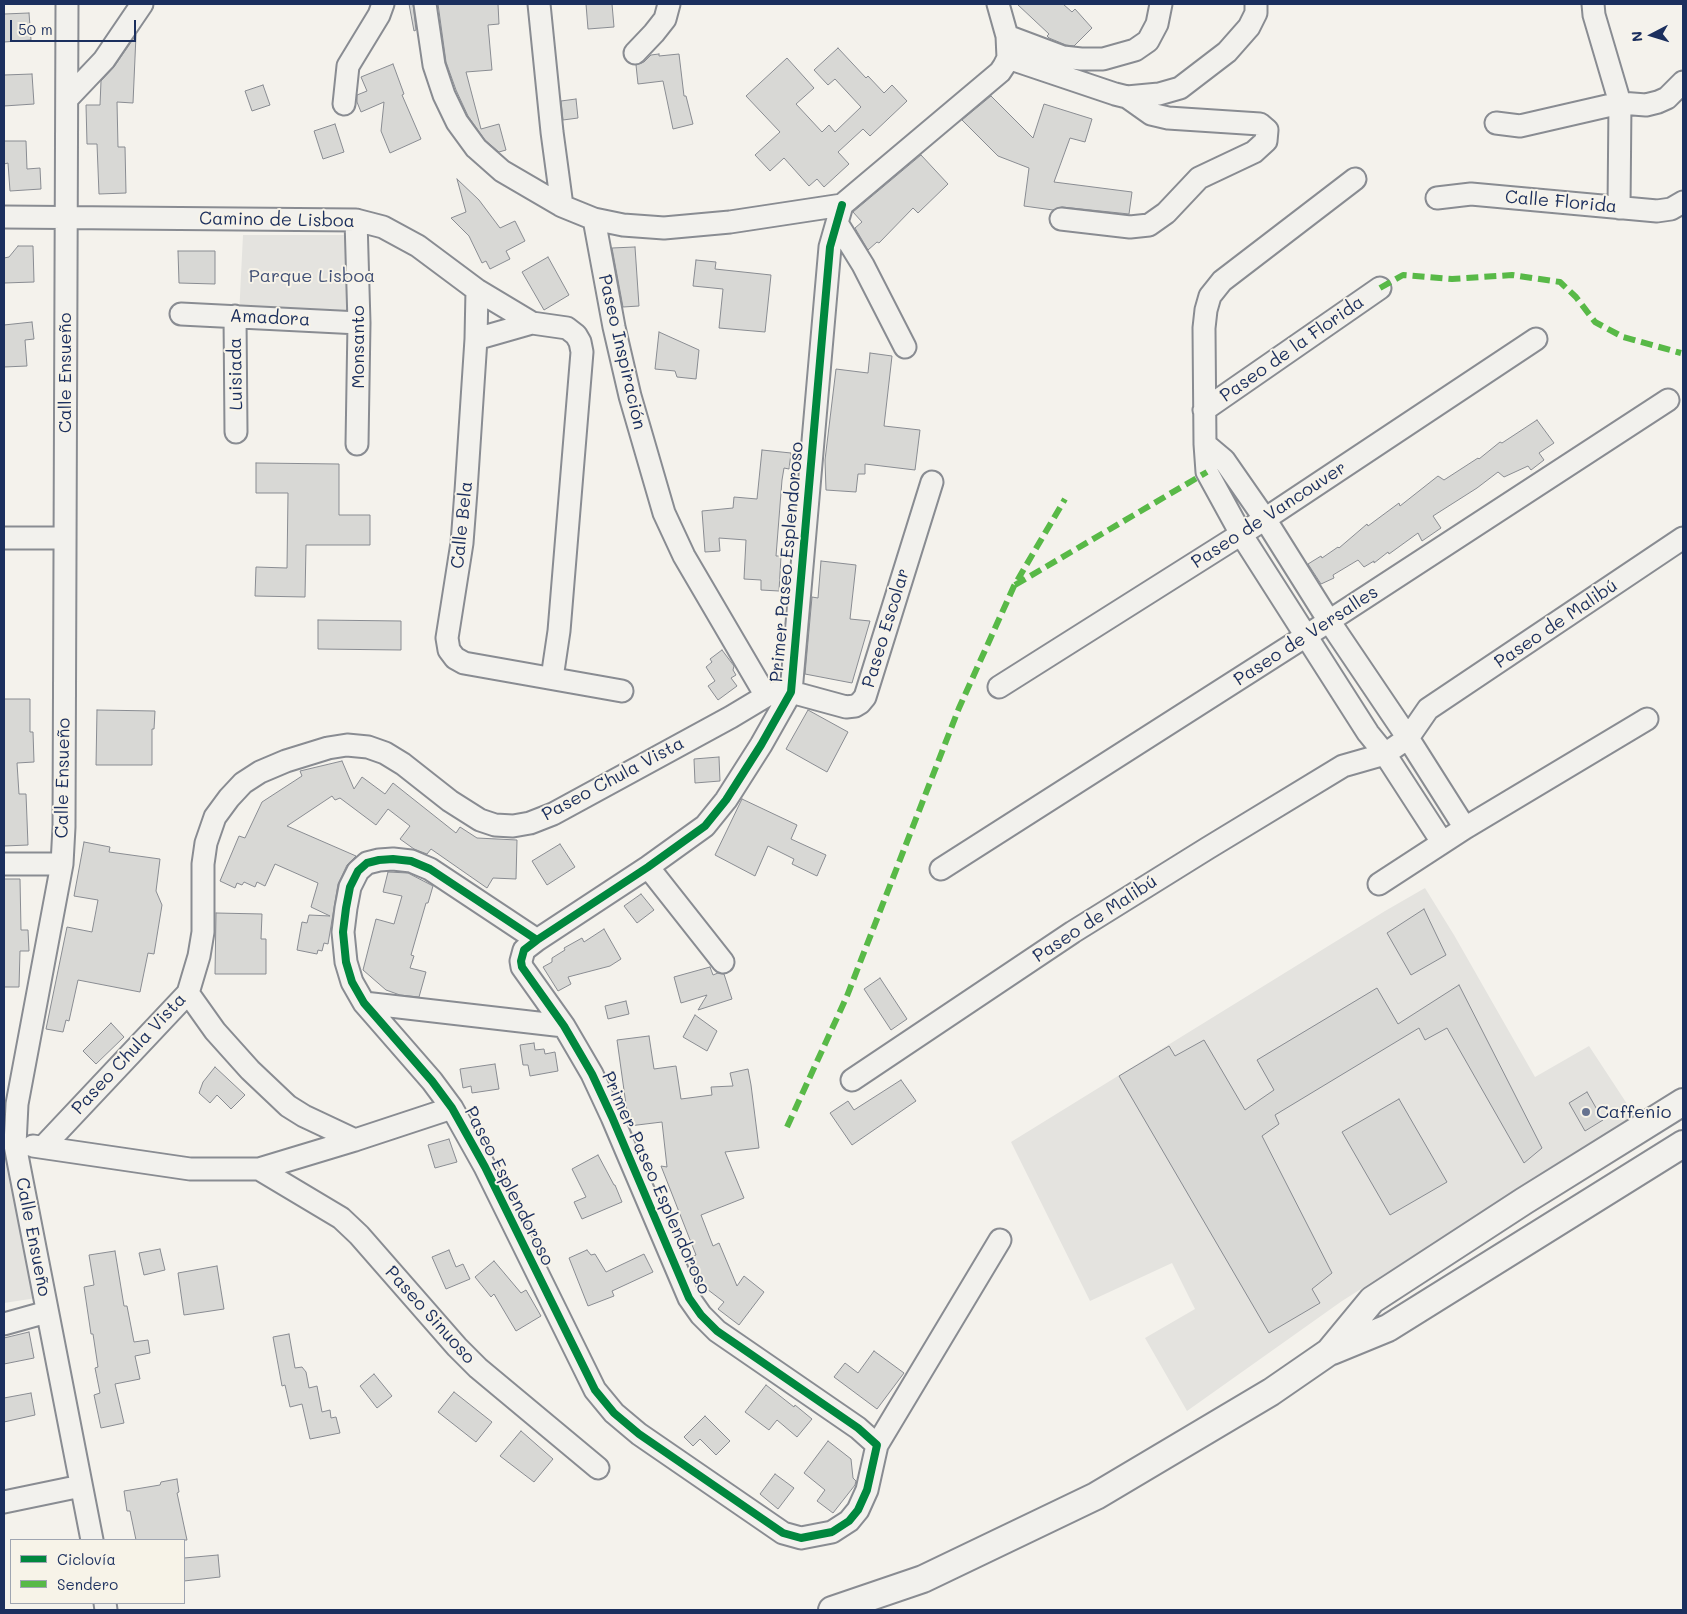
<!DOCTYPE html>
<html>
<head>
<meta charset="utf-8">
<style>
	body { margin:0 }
	#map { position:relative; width:1687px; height:1614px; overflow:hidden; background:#f4f2ec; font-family:Mali,sans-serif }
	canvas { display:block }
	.frame { position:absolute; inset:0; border:5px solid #1b2f5e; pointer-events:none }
	.legend { position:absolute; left:10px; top:1539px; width:175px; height:65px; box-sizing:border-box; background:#f7f3e8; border:1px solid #9fa5b1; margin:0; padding:6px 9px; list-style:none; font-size:15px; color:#1b2f5e }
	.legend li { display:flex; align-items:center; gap:10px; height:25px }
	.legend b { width:25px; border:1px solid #9fa5b1 }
	.north { position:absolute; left:1627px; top:10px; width:50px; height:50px; -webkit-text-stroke:4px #f7f3e8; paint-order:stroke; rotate:265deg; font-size:14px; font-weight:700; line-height:20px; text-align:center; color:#1b2f5e }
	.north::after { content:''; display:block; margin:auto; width:18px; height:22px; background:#1b2f5e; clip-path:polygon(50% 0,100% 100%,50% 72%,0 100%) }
	.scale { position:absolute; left:10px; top:20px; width:126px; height:22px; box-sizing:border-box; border:2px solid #1b2f5e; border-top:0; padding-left:6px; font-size:15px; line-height:18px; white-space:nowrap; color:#1b2f5e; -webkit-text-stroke:4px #f7f3e8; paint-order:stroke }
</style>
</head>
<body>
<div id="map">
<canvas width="1687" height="1614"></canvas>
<div class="frame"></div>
<ul class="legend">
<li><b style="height:6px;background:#00873e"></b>Ciclovía</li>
<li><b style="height:6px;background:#58b947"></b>Sendero</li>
</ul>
<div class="north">N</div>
<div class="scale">50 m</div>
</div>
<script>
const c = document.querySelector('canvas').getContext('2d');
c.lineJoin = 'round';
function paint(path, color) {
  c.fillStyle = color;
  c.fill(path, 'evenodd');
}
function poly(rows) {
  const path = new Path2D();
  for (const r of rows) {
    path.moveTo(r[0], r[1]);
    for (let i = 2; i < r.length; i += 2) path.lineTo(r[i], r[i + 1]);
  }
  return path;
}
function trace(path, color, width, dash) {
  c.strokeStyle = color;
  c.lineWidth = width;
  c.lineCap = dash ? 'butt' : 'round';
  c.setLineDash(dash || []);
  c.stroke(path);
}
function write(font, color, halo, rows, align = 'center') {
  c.font = font + ' Mali,sans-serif';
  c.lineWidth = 4;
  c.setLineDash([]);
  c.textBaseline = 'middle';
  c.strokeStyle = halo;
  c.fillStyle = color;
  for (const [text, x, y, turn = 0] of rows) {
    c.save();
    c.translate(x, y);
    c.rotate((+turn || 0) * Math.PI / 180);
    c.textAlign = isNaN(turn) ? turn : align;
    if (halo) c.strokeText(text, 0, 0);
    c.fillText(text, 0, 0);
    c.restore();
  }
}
paint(poly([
	[243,235,353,235,355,319,239,316],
	[1425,888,1454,935,1535,1077,1589,1046,1635,1116,1342,1301,1187,1411,1145,1338,1195,1309,1172,1263,1090,1301,1011,1142,1385,911],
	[14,1146,43,1297,4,1303,4,1147]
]), '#e4e3df');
const building = poly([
	[409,4,413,4,416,30,414,31,409,4],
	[438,4,498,4,499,24,488,25,492,70,466,72,481,129,499,124,506,150,499,152,485,140,468,116,456,90,446,62,438,4],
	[586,4,612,4,614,27,588,29,586,4],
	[1017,4,1063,4,1072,12,1075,9,1092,28,1074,46,1066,45,1049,38,1047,36,1049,34,1017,4],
	[29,13,31,40,4,42,4,14,29,13],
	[136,35,133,103,117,102,118,147,125,147,126,193,99,194,97,144,87,144,86,105,100,105,101,81,114,67,136,35],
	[838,48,866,78,868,76,884,93,892,85,907,101,870,136,863,129,838,152,849,164,824,187,817,179,809,186,784,158,770,171,755,155,780,132,746,96,787,58,814,88,796,104,822,132,829,125,835,132,861,107,835,79,828,85,814,70,838,48],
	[659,54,659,56,679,54,684,96,686,96,693,124,673,129,663,81,638,84,636,65,644,62,651,55,659,54],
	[393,64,404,94,402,95,421,139,390,153,381,131,384,102,361,112,357,102,357,95,367,91,361,77,393,64],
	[32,74,34,104,4,106,4,75,32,74],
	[263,85,270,105,252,111,245,91,263,85],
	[991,96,1033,138,1044,104,1092,119,1085,142,1070,138,1054,182,1132,192,1129,214,1062,207,1053,210,1024,206,1029,168,998,156,962,120,991,96],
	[576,99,578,118,563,120,561,101,576,99],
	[335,124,344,152,323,159,314,131,335,124],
	[4,141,26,141,27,169,40,168,41,189,10,191,8,163,4,164,4,141],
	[921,155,948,184,918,213,913,208,879,243,877,242,868,250,855,228,862,222,853,212,921,155],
	[457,179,479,200,500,228,515,221,525,241,506,251,510,259,490,269,486,261,482,263,469,236,451,218,466,212,457,179],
	[18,246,33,246,34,282,4,283,4,258,9,257,18,246],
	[635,247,639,306,623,307,612,248,635,247],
	[178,251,215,251,215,284,179,283,178,251],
	[548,257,569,295,544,310,522,272,548,257],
	[696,260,716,262,715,269,771,275,765,332,719,328,723,289,693,286,696,260],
	[32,322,34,339,25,340,27,366,4,367,4,325,32,322],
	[659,332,699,350,696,379,677,377,675,371,655,369,659,332],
	[870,353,892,356,884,426,920,430,915,470,865,464,865,474,858,474,856,492,826,490,825,460,836,369,868,373,870,353],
	[1537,420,1554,443,1539,453,1544,460,1531,470,1528,466,1504,477,1498,472,1477,488,1433,516,1441,528,1422,541,1418,533,1389,554,1388,552,1374,563,1374,561,1364,567,1358,560,1333,575,1334,578,1321,584,1308,564,1321,556,1322,558,1338,547,1339,548,1367,524,1368,526,1399,503,1400,506,1438,476,1444,480,1478,458,1479,459,1500,442,1502,443,1537,420],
	[762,450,791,453,789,469,784,468,782,480,776,556,781,556,779,591,761,590,761,580,744,579,746,540,719,538,720,551,705,552,702,511,733,508,734,497,757,499,762,450],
	[256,463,339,464,339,515,370,515,370,545,306,545,305,597,255,596,256,567,287,568,288,493,256,493,256,463],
	[821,561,856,565,850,619,870,621,852,683,805,674,812,597,818,598,821,561],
	[318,620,401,621,401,650,318,649,318,620],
	[722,650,734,666,733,670,736,675,731,678,737,686,718,700,708,686,715,681,706,667,712,662,710,659,722,650],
	[4,699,30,699,30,732,33,732,34,762,17,763,19,794,26,794,28,845,4,846,4,699],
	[97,710,155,711,154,729,152,729,152,765,96,765,97,710],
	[808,710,848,732,827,772,786,749,808,710],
	[719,757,720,781,695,783,694,759,719,757],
	[342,761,354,789,362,777,385,794,393,783,456,833,460,827,477,838,517,840,516,879,493,878,487,888,431,849,427,854,414,849,400,839,410,826,388,809,376,825,340,798,335,800,332,796,287,826,356,856,347,865,338,884,328,944,324,943,322,951,318,950,317,954,297,950,302,922,307,923,309,915,330,916,311,907,318,883,275,864,265,886,257,882,255,887,244,882,242,885,237,883,235,888,220,881,239,836,245,838,262,802,302,776,300,771,342,761],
	[742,799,797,825,791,839,826,855,817,876,792,864,794,859,768,846,755,876,715,855,742,799],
	[84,842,110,847,109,852,160,859,156,891,162,905,154,954,148,953,140,992,78,980,69,1021,66,1020,63,1032,46,1029,67,927,92,932,98,900,74,896,84,842],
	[560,844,575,867,547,885,532,861,560,844],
	[388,872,408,873,433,886,428,903,426,903,411,955,414,956,410,968,426,972,419,997,400,995,386,990,363,970,376,919,394,924,402,896,383,892,388,872],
	[4,879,20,879,21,930,28,930,29,951,20,951,19,987,4,987,4,879],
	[641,894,654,910,637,923,624,906,641,894],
	[1424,909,1446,955,1411,975,1387,933,1424,909],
	[216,913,262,914,261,939,266,939,266,974,215,974,216,913],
	[604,929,621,959,610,966,568,977,571,984,558,991,543,967,552,962,552,958,565,950,564,948,582,938,584,942,604,929],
	[710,967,713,975,718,973,724,974,732,999,698,1010,707,995,681,1003,674,977,710,967],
	[880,978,907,1019,891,1030,864,989,880,978],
	[1459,985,1542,1148,1524,1163,1447,1028,1425,1040,1419,1028,1275,1115,1279,1124,1262,1136,1332,1273,1312,1289,1320,1303,1269,1333,1119,1076,1169,1046,1175,1056,1204,1040,1245,1110,1274,1090,1257,1060,1377,988,1398,1024,1459,985],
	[626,1001,629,1014,608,1019,605,1006,626,1001],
	[695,1015,717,1031,707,1051,683,1037,695,1015],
	[111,1023,124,1037,96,1064,83,1051,111,1023],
	[649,1036,654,1069,676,1066,681,1099,712,1095,711,1087,733,1086,730,1073,748,1069,751,1085,759,1148,725,1152,744,1198,701,1215,713,1246,719,1243,737,1286,744,1276,764,1292,739,1325,718,1309,724,1302,703,1286,688,1259,696,1255,661,1166,667,1167,662,1122,629,1126,617,1040,649,1036],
	[534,1043,535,1050,544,1049,545,1054,555,1052,558,1071,530,1076,528,1065,523,1065,520,1045,534,1043],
	[495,1064,499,1089,472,1093,471,1086,463,1088,460,1069,495,1064],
	[215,1067,245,1095,231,1109,217,1095,210,1103,199,1093,203,1082,215,1067],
	[901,1080,916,1101,852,1145,830,1113,848,1101,854,1110,901,1080],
	[1587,1092,1603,1120,1585,1131,1569,1103,1587,1092],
	[1399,1099,1447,1182,1390,1215,1342,1132,1399,1099],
	[449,1139,457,1162,435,1168,428,1145,449,1139],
	[598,1155,614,1185,615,1185,622,1202,582,1219,574,1202,586,1197,572,1169,598,1155],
	[160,1249,165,1270,144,1275,139,1253,160,1249],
	[449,1250,456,1267,463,1264,470,1279,446,1289,432,1257,449,1250],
	[587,1250,591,1255,595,1254,606,1272,644,1254,653,1272,612,1291,614,1296,588,1306,569,1258,587,1250],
	[115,1251,124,1306,127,1306,134,1342,148,1340,150,1353,135,1356,140,1379,115,1384,124,1423,101,1428,94,1395,100,1393,95,1368,98,1367,93,1334,91,1334,84,1287,94,1285,89,1255,115,1251],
	[494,1261,521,1293,526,1290,541,1316,516,1331,494,1294,491,1297,475,1277,494,1261],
	[217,1266,224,1309,184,1315,178,1273,217,1266],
	[29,1332,34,1358,4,1364,4,1338,29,1332],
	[289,1334,295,1368,302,1367,306,1372,309,1388,317,1386,322,1412,330,1410,331,1418,336,1417,340,1433,310,1439,302,1404,290,1407,285,1385,282,1386,273,1337,289,1334],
	[874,1351,904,1373,877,1409,834,1377,845,1363,858,1373,874,1351],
	[374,1374,392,1396,377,1408,360,1386,374,1374],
	[766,1385,794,1407,795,1405,812,1419,797,1437,777,1420,769,1430,745,1412,766,1385],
	[454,1392,492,1422,476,1442,438,1412,454,1392],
	[31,1393,35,1415,4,1422,4,1398,31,1393],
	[705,1416,730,1441,716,1455,700,1439,693,1446,684,1437,705,1416],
	[521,1431,553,1459,534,1482,500,1456,521,1431],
	[828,1441,851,1459,853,1478,856,1481,855,1485,833,1513,817,1501,825,1490,804,1473,828,1441],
	[775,1474,794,1488,778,1509,760,1494,775,1474],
	[177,1479,179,1492,177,1493,187,1540,136,1540,130,1511,127,1511,124,1491,160,1485,161,1482,177,1479],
	[218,1555,220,1577,184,1581,184,1558,218,1555]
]);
paint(building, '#d8d8d5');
trace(building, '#898c92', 1);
const minor = poly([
	[67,4,64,827,62,864,17,1104,15,1145,92,1540],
	[425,4,434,65,444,95,457,122,476,148,502,171,562,206],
	[539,4,552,132,562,206,594,219,614,327,630,396,664,513,684,556,766,696],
	[1593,4,1594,15,1620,103,1619,208],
	[1007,36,1063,57,1081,59,1103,59,1135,50,1148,41,1157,24,1161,4],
	[635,53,654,33,665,19,669,4],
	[1008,58,1115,94,1127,97,1159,94,1180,88,1227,52,1249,27,1256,13,1256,4],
	[67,99,104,60,142,4],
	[344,104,348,66,379,15,383,4],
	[1496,123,1520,126,1620,103,1646,105,1658,102,1667,98,1683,82],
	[1355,179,1222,281,1210,296,1206,310,1204,328,1205,444,1207,472,1241,534,1368,733,1385,754,1442,842],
	[1437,198,1471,194,1657,211,1671,209,1683,202],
	[4,217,356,220,383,227,418,246,477,290,532,323,567,328,576,335,580,342,582,352,559,631,552,678],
	[594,219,623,225,664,228,730,222,842,205,1000,72,1004,66,1008,58,1007,36,998,4],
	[1061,219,1130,227,1149,225,1166,213,1199,178,1254,152,1266,141,1267,130,1260,124,1168,118,1151,114,1127,97],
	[356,220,359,323,357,444],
	[837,223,863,265,905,347],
	[477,290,476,339,466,491,462,543,447,638,449,650,455,658,464,663,622,691],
	[181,314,359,323],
	[235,316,236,432],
	[476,339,532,323],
	[1204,410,1380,288],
	[1205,444,1224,460,1265,519,1329,621,1408,738,1465,828],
	[4,538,64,538],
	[999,687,1265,519,1536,339],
	[4,864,62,864],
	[648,867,723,962],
	[941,869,1306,636,1668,400],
	[1379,884,1465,828,1647,719],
	[537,940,430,869,411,861,393,859,379,860,367,863,358,871,350,887,346,908,343,932,346,962,352,982,364,1003,432,1081,452,1108,485,1167,595,1390,614,1413,639,1434,783,1533,801,1538,832,1532,849,1521,858,1510,867,1490,877,1445,858,1428,717,1331,701,1315,689,1298,612,1117,592,1074,564,1026,522,967,521,961,524,950,537,940,648,867,705,826,726,800,761,745,791,692,830,247,842,205],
	[188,993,215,1031,250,1070,288,1106,304,1116,355,1140],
	[364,1003,564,1026],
	[852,1080,1073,932,1208,848,1343,766,1385,754,1408,738,1428,709,1683,538],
	[33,1146,190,1169,259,1169,341,1218,359,1235,457,1347,478,1368,598,1468],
	[43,1147,188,993,199,956,203,932,203,864,206,843,215,817,229,798,243,783,260,772,286,761,328,748,347,745,368,747,385,753,403,764,450,801,480,820,495,825,513,826,530,823,553,814,731,717,766,696,777,692,791,692,846,707,855,706,860,703,865,697,932,482],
	[259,1169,355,1140,452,1108],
	[4,1324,47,1312],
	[877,1445,1000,1240],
	[4,1502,81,1486],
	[105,1603,106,1610]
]);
const major = poly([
	[1332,1351,1388,1328,1683,1144],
	[832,1610,923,1579,1096,1496,1271,1392,1329,1352,1372,1300,1524,1201,1683,1102]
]);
trace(minor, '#898c92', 25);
trace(major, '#898c92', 30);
trace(minor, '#f2f1ed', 21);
trace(major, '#f2f1ed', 26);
trace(poly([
	[1380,288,1403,275,1452,279,1512,275,1560,282,1576,297,1595,322,1623,337,1681,353],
	[1015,585,1207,472],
	[787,1127,847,996,959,708,1014,586,1065,499]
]), '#58b947', 6, [12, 6]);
trace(poly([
	[537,940,430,869,411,861,393,859,379,860,367,863,358,871,350,887,346,908,343,932,346,962,352,982,364,1003,432,1081,452,1108,485,1167,595,1390,614,1413,639,1434,783,1533,801,1538,832,1532,849,1521,858,1510,867,1490,877,1445,858,1428,717,1331,701,1315,689,1298,612,1117,592,1074,564,1026,522,967,521,961,524,950,537,940,648,867,705,826,726,800,761,745,791,692,830,247,842,205]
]), '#00873e', 8);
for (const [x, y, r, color] of [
	[1586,1112,5,"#677390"]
]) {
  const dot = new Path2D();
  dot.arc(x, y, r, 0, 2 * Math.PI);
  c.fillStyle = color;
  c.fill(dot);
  trace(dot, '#f7f3e8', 2);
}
write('18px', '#1b2f5e', '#f7f3e8', [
	["Calle Florida",1561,202,5],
	["Camino de Lisboa",277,220,1],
	["Amadora",270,318,3],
	["Monsanto",358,347,-90],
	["Paseo de la Florida",1292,349,-35],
	["Paseo Inspiración",622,352,77],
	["Calle Ensueño",65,373,-90],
	["Luisiada",236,374,-91],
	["Paseo de Vancouver",1269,515,-33],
	["Calle Bela",462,525,-84],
	["Primer Paseo Esplendoroso",787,562,-85],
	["Paseo de Malibú",1556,624,-34],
	["Paseo Escolar",886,628,-73],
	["Paseo de Versalles",1306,636,-33],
	["Calle Ensueño",63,778,-89],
	["Paseo Chula Vista",613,779,-28],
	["Paseo de Malibú",1095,919,-33],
	["Paseo Chula Vista",129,1054,-47],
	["Primer Paseo Esplendoroso",656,1183,66],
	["Paseo Esplendoroso",509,1186,63],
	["Calle Ensueño",33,1237,79],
	["Paseo Sinuoso",430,1315,48]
]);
write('18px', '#415076', '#f7f3e8', [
	["Parque Lisboa",312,276]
]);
write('18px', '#1b2f5e', '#f7f3e8', [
	["Caffenio",1596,1112]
], 'left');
</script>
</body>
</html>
